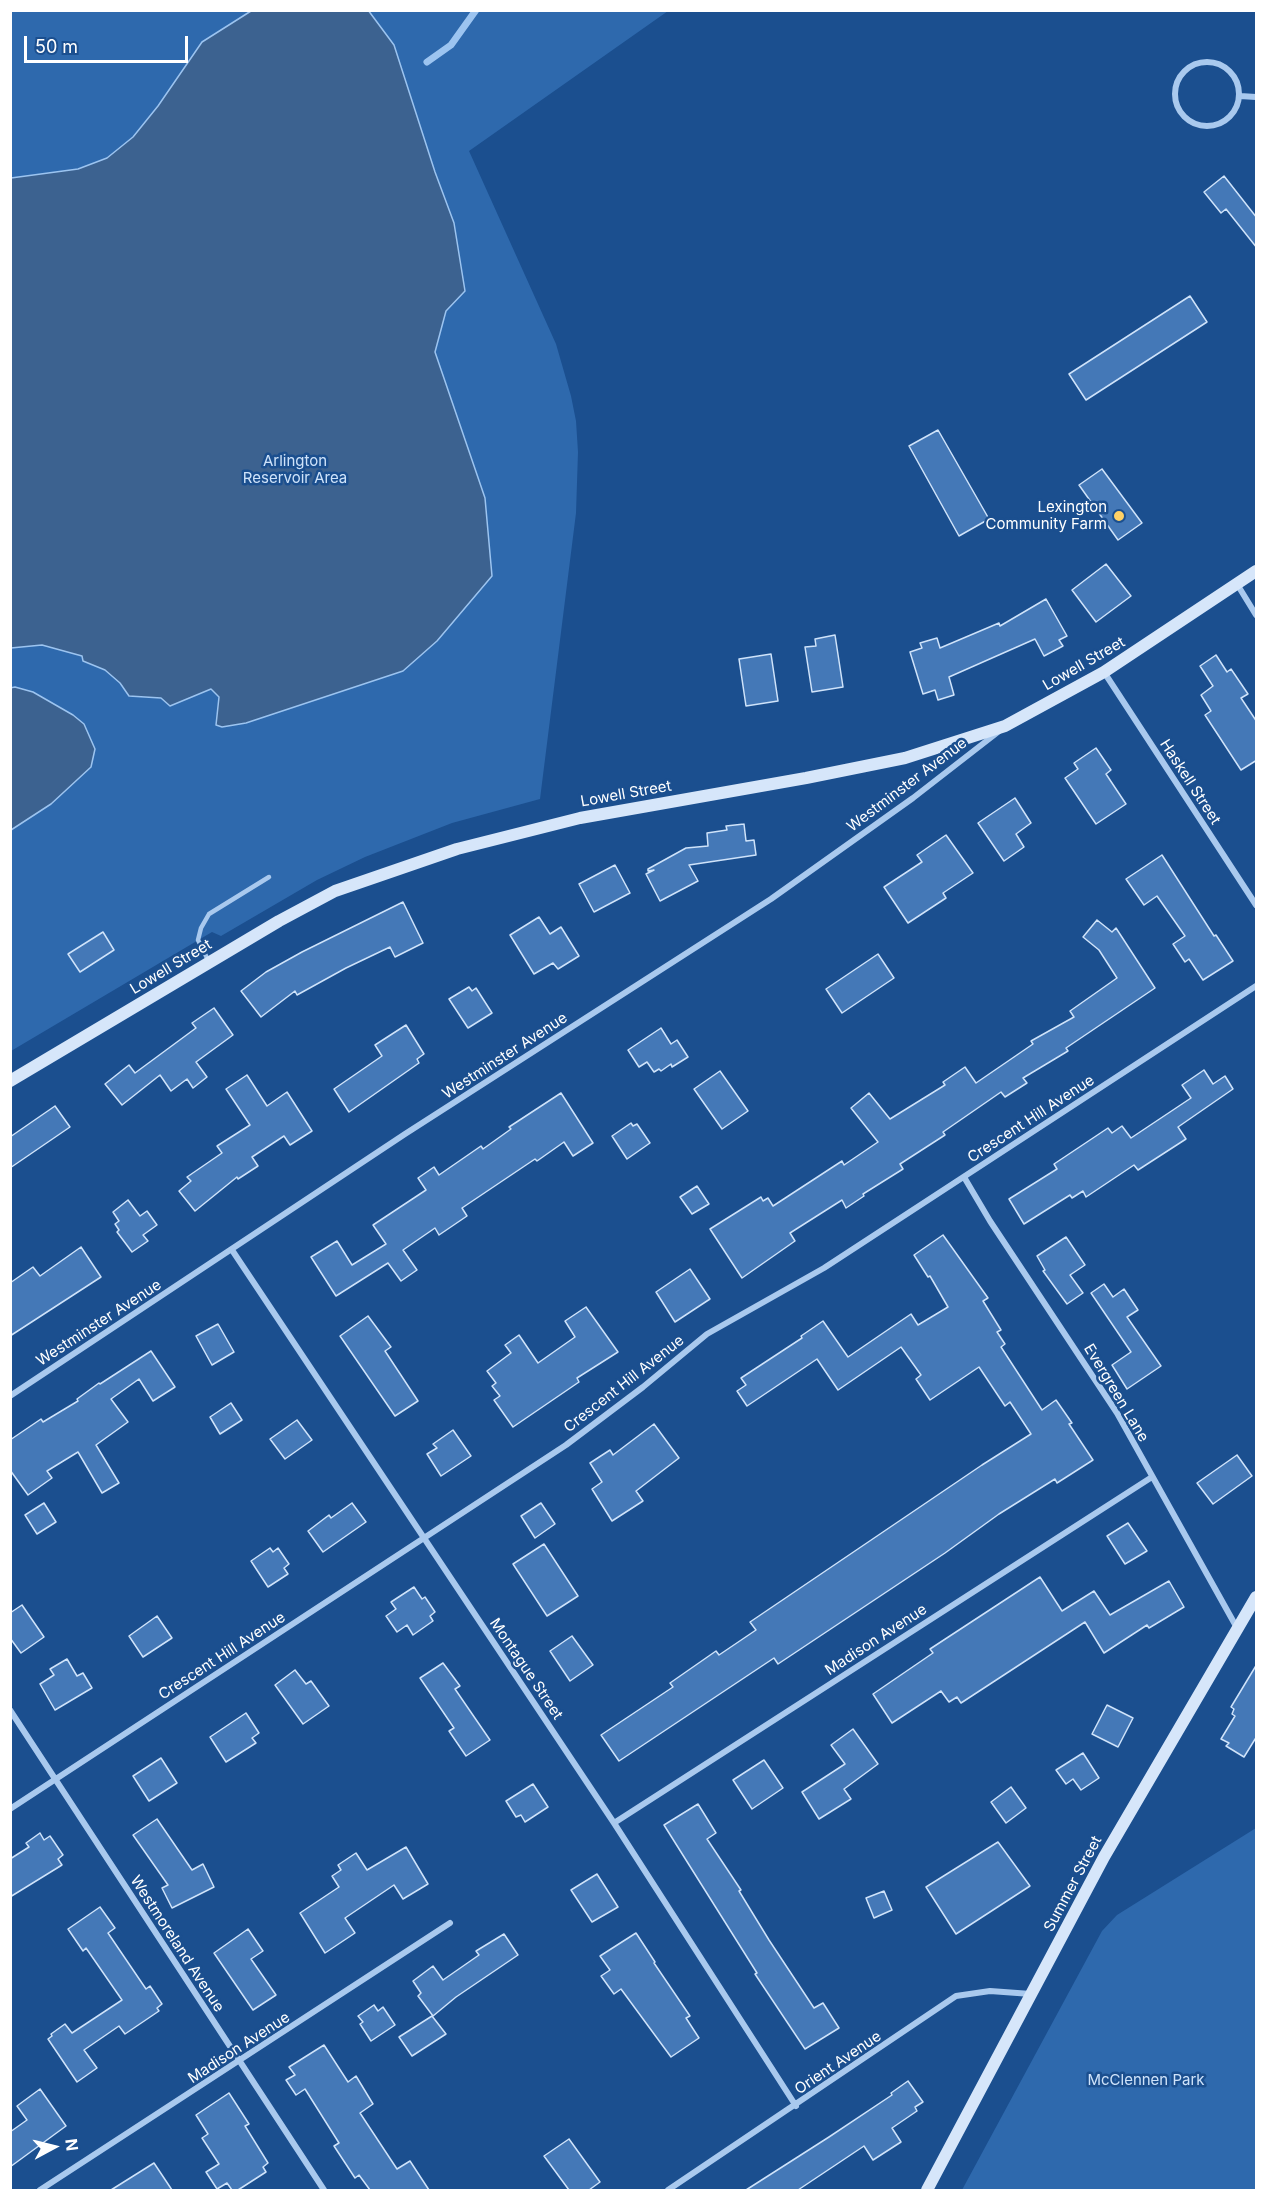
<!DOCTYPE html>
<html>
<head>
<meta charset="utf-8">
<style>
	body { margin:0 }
	#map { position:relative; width:1267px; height:2201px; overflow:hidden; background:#1b4f8f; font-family:Inter,sans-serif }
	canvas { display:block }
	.frame { position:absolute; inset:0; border:12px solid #fff; pointer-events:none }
	.north { position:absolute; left:24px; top:2117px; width:60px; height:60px; -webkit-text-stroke:4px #1b4f8f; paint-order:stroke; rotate:83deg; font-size:16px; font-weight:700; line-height:24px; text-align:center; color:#fff }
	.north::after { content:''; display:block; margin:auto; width:21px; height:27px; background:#fff; clip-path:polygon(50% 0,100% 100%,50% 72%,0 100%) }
	.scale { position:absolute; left:24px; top:36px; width:164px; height:27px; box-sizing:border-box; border:3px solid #fff; border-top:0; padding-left:8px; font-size:18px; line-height:21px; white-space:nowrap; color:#fff; -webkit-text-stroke:4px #1b4f8f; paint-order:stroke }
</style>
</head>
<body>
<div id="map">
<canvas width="1267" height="2201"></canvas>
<div class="frame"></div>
<div class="north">N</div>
<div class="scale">50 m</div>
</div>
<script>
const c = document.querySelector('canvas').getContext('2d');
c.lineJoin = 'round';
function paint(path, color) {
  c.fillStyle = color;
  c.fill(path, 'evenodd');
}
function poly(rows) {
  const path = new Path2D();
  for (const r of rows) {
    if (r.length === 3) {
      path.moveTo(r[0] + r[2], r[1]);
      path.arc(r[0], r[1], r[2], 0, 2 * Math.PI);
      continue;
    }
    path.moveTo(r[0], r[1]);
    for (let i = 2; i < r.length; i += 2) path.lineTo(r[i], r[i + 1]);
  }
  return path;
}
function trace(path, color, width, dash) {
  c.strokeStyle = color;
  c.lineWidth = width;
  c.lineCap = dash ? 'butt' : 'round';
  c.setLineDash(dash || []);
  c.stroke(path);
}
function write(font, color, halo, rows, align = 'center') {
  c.font = font + ' Inter,sans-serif';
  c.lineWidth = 5;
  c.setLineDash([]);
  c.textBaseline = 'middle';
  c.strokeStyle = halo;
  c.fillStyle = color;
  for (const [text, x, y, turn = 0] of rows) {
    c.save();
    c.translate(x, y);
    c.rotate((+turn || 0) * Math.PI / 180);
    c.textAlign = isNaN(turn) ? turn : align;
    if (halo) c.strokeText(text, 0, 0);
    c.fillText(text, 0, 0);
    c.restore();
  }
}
paint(poly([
	[11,11,668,11,469,151,556,344,571,396,576,421,578,452,576,513,540,799,452,823,365,857,317,880,221,936,212,932,11,1051],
	[1256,1828,1256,2190,962,2190,1102,1931,1117,1915]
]), '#2e69ad');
const water = poly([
	[368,10,394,45,435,172,454,223,465,291,446,311,435,352,485,498,492,576,437,641,403,671,246,723,222,727,216,725,219,697,211,689,170,706,161,698,129,696,120,683,105,670,83,661,82,656,42,645,11,648,11,178,78,169,107,158,133,137,158,106,202,42,251,11,368,10],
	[15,687,33,692,73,715,84,724,95,749,91,767,51,804,11,830,10,688,15,687]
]);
paint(water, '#3c6290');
trace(water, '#9cc4f0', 1.5);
trace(poly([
	[427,62,451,45,476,10]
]), '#9cc4f0', 7);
const building = poly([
	[1224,176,1257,218,1257,248,1226,209,1221,213,1204,192,1224,176],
	[1190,296,1207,322,1086,400,1069,374,1190,296],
	[938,430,989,519,959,536,909,446,938,430],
	[1102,469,1142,523,1118,540,1079,485,1102,469],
	[1106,564,1131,596,1096,622,1072,590,1106,564],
	[1046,599,1067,636,1059,640,1063,646,1044,656,1035,639,949,677,954,695,938,700,935,690,923,694,910,652,922,648,920,643,937,638,940,648,999,623,1000,626,1046,599],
	[835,635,843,687,812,692,805,647,816,646,815,639,835,635],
	[771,654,778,701,746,706,739,659,771,654],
	[1216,655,1227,672,1231,669,1248,694,1241,698,1257,722,1257,760,1241,770,1205,715,1211,711,1201,695,1213,686,1200,666,1216,655],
	[1096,748,1111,770,1106,774,1126,804,1096,824,1065,778,1078,769,1074,763,1096,748],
	[1015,798,1031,823,1016,834,1024,847,1004,861,978,823,1015,798],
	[744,824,746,841,754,840,756,855,689,865,698,881,660,901,646,874,654,870,648,871,648,869,686,848,708,846,707,833,727,830,726,826,744,824],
	[946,835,973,873,943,893,946,898,908,923,884,887,922,862,917,855,946,835],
	[1162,855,1214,936,1216,935,1233,961,1203,980,1189,959,1185,962,1173,944,1185,936,1157,896,1144,905,1126,879,1162,855],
	[615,865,630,893,594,912,579,884,615,865],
	[403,902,423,943,395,957,390,947,346,968,297,995,295,991,261,1017,241,991,266,972,302,952,403,902],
	[539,917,550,934,561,927,579,956,558,969,553,963,534,974,510,935,539,917],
	[1097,920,1112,932,1116,928,1155,988,1066,1048,1068,1051,1023,1078,1027,1083,1005,1097,1001,1092,943,1132,945,1135,900,1164,903,1169,863,1194,864,1196,846,1208,842,1200,790,1233,795,1241,742,1278,710,1229,761,1197,763,1201,768,1198,773,1206,842,1161,844,1165,878,1142,851,1108,869,1093,890,1119,945,1085,943,1082,965,1067,976,1083,1033,1044,1031,1041,1074,1017,1070,1011,1117,978,1099,950,1083,937,1097,920],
	[103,932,114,950,80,972,68,954,103,932],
	[878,954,894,978,842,1013,826,989,878,954],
	[469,987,472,991,476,988,492,1013,468,1028,449,999,469,987],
	[214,1008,233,1035,196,1062,207,1077,193,1088,187,1079,171,1091,160,1075,122,1105,105,1084,129,1065,135,1073,196,1028,192,1023,214,1008],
	[406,1025,424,1054,417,1059,419,1063,349,1112,334,1089,382,1056,375,1045,406,1025],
	[661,1028,671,1044,677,1040,688,1057,672,1067,671,1064,661,1071,659,1069,654,1072,647,1062,639,1067,628,1050,661,1028],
	[1204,1070,1213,1084,1225,1076,1233,1089,1178,1127,1186,1139,1138,1170,1134,1165,1086,1197,1083,1191,1072,1198,1070,1195,1024,1224,1009,1199,1057,1169,1054,1164,1108,1128,1112,1133,1122,1126,1131,1138,1191,1098,1182,1085,1204,1070],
	[720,1071,748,1111,722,1129,694,1089,720,1071],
	[247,1075,267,1106,287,1092,312,1131,290,1145,284,1136,252,1157,258,1166,238,1179,237,1177,195,1211,179,1191,191,1181,187,1177,222,1153,217,1146,250,1125,226,1089,247,1075],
	[561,1093,593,1143,573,1156,564,1142,537,1161,535,1159,462,1208,467,1216,439,1235,435,1228,403,1250,417,1270,401,1281,388,1263,336,1296,311,1257,337,1241,352,1265,386,1244,373,1225,426,1190,418,1178,434,1167,439,1175,481,1146,483,1149,511,1129,509,1127,561,1093],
	[55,1106,70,1127,10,1168,10,1137,55,1106],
	[631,1123,633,1126,637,1124,650,1143,627,1159,612,1136,631,1123],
	[697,1186,709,1204,692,1214,680,1197,697,1186],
	[128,1200,140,1216,147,1211,157,1225,143,1235,148,1241,132,1252,117,1232,119,1230,115,1224,119,1221,113,1212,128,1200],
	[943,1235,988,1298,983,1301,1001,1330,997,1332,1005,1344,1001,1347,1042,1410,1056,1400,1072,1423,1069,1424,1093,1460,1057,1483,1055,1479,999,1514,945,1553,778,1664,774,1658,619,1761,601,1735,673,1687,670,1683,716,1651,719,1655,756,1630,750,1622,982,1465,1031,1434,1010,1402,1005,1406,979,1367,930,1400,916,1379,921,1375,901,1347,838,1390,817,1359,747,1406,737,1391,746,1385,741,1378,802,1338,801,1336,823,1321,848,1357,911,1314,918,1325,948,1307,930,1276,928,1277,914,1255,943,1235],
	[1066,1237,1085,1265,1070,1275,1083,1293,1067,1304,1043,1271,1045,1270,1037,1256,1066,1237],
	[81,1247,101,1277,10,1336,10,1283,33,1267,40,1276,81,1247],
	[690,1269,710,1299,675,1322,656,1292,690,1269],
	[1104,1284,1113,1297,1124,1289,1138,1310,1127,1317,1161,1366,1127,1389,1112,1365,1131,1352,1091,1293,1104,1284],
	[586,1307,618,1352,577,1378,579,1382,513,1427,494,1400,500,1396,492,1386,496,1383,487,1371,511,1353,505,1345,519,1335,538,1363,575,1337,565,1321,586,1307],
	[368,1316,391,1347,385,1351,418,1401,395,1416,340,1336,368,1316],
	[218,1324,234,1352,212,1365,196,1336,218,1324],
	[151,1351,175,1387,153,1401,139,1379,111,1399,128,1422,96,1445,119,1483,102,1493,78,1452,47,1471,52,1478,28,1495,10,1470,10,1440,41,1419,43,1422,78,1401,77,1399,99,1383,100,1384,151,1351],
	[231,1403,242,1420,220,1434,210,1417,231,1403],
	[297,1420,312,1440,285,1459,270,1439,297,1420],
	[654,1424,679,1458,636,1491,643,1501,612,1521,592,1489,602,1482,590,1463,610,1450,613,1455,654,1424],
	[453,1430,471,1456,441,1476,427,1454,437,1448,433,1444,453,1430],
	[1237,1455,1252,1476,1213,1504,1197,1483,1237,1455],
	[44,1503,56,1522,37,1534,25,1515,44,1503],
	[352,1503,366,1522,323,1552,308,1531,329,1515,331,1518,352,1503],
	[541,1503,555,1524,535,1538,521,1516,541,1503],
	[1128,1523,1147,1551,1125,1564,1107,1536,1128,1523],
	[544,1544,578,1596,547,1616,513,1564,544,1544],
	[270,1548,273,1552,278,1548,289,1564,284,1568,288,1574,268,1587,251,1561,270,1548],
	[1040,1577,1062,1611,1094,1591,1110,1615,1169,1581,1184,1607,1149,1628,1147,1625,1104,1653,1085,1622,961,1703,957,1697,949,1702,941,1691,892,1723,873,1694,933,1653,930,1649,1040,1577],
	[414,1587,422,1599,425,1597,435,1612,430,1616,433,1621,413,1635,407,1625,397,1632,386,1616,396,1609,391,1602,414,1587],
	[22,1605,44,1637,21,1653,10,1638,10,1613,22,1605],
	[157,1616,172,1638,143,1657,129,1636,157,1616],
	[572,1636,593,1665,570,1681,550,1651,572,1636],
	[67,1659,77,1676,83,1673,92,1688,55,1710,40,1684,54,1675,50,1669,67,1659],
	[443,1663,460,1686,455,1689,490,1740,466,1756,449,1731,454,1728,420,1678,443,1663],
	[1257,1664,1257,1736,1244,1757,1226,1746,1229,1743,1221,1739,1235,1716,1232,1714,1234,1709,1231,1707,1257,1664],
	[295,1670,306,1684,311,1681,329,1706,303,1724,275,1685,295,1670],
	[1107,1705,1133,1718,1118,1747,1092,1734,1107,1705],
	[246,1713,259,1733,252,1738,256,1743,226,1762,210,1737,246,1713],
	[853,1729,878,1764,844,1789,851,1799,819,1819,802,1792,845,1764,831,1745,853,1729],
	[1083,1753,1099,1778,1081,1790,1073,1779,1066,1784,1056,1770,1083,1753],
	[161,1758,177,1783,149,1801,133,1776,161,1758],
	[764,1760,783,1788,752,1809,733,1780,764,1760],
	[533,1784,548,1807,525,1822,521,1815,516,1817,506,1801,533,1784],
	[1011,1787,1026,1808,1006,1823,991,1802,1011,1787],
	[698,1804,716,1833,707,1839,741,1890,739,1891,769,1940,814,2008,823,2003,839,2028,805,2049,755,1974,757,1973,664,1825,698,1804],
	[157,1819,192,1870,203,1864,214,1887,172,1908,162,1888,168,1885,133,1835,157,1819],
	[40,1833,44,1840,50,1836,63,1855,58,1859,62,1865,10,1897,10,1859,29,1847,26,1843,40,1833],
	[998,1842,1030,1886,956,1934,926,1887,998,1842],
	[406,1847,428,1884,403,1899,394,1885,345,1918,355,1933,325,1953,300,1913,339,1887,332,1876,341,1870,338,1865,356,1853,367,1870,406,1847],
	[597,1874,618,1907,592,1922,571,1890,597,1874],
	[884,1891,892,1910,874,1918,866,1898,884,1891],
	[100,1907,115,1928,108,1933,146,1989,150,1986,162,2004,157,2008,159,2011,125,2034,119,2026,84,2050,97,2068,77,2082,48,2039,52,2036,51,2034,65,2024,72,2033,122,2000,86,1948,83,1951,68,1929,100,1907],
	[248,1929,263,1951,251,1959,276,1995,253,2010,214,1953,248,1929],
	[636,1933,655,1962,654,1963,690,2016,686,2018,699,2038,671,2057,621,1989,614,1994,601,1976,610,1970,600,1956,636,1933],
	[504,1934,518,1955,456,1997,433,2016,418,1996,421,1993,413,1981,433,1966,443,1980,479,1955,476,1951,504,1934],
	[374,2005,378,2011,383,2007,395,2025,371,2041,360,2024,363,2022,358,2016,374,2005],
	[432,2016,446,2034,412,2056,399,2037,432,2016],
	[324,2045,348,2082,356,2076,373,2104,360,2113,397,2169,410,2161,429,2190,370,2190,359,2175,355,2178,334,2146,339,2143,305,2089,296,2095,286,2080,295,2075,289,2067,324,2045],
	[908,2081,923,2102,915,2107,917,2111,892,2128,901,2142,873,2160,864,2146,798,2190,746,2190,829,2137,892,2095,891,2093,908,2081],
	[40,2089,66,2126,10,2167,10,2132,27,2120,17,2106,40,2089],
	[229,2093,249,2124,245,2126,268,2163,263,2167,266,2172,238,2190,232,2190,227,2183,217,2189,206,2172,219,2164,202,2138,208,2134,196,2115,229,2093],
	[569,2139,600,2182,589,2190,569,2190,544,2156,569,2139],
	[154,2163,172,2190,111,2190,154,2163]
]);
paint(building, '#4478b7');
trace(building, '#cfe3fa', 1.5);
trace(poly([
	[209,962,198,940,201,928,209,914,269,877]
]), '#a9c9ee', 4.5);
trace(poly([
	[1207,94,32],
	[1240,96,1256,97],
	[1237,584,1256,615],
	[1104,672,1256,905],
	[964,1177,990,1221,1117,1413,1237,1628],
	[232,1250,614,1823,796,2106],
	[10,1396,405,1134,771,899,913,798,998,732],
	[10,1710,324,2190],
	[10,1809,566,1445,643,1387,707,1334,824,1268,1256,986],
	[614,1823,1152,1477],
	[40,2190,450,1923],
	[668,2190,956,1996,990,1991,1031,1994]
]), '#a9c9ee', 6);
trace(poly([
	[10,1081,279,921,335,891,457,849,580,818,806,778,905,758,1005,726,1104,672,1256,571],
	[927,2190,1104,1857,1256,1597]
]), '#d6e6fa', 12);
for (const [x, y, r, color] of [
	[1119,516,6,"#ffd166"]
]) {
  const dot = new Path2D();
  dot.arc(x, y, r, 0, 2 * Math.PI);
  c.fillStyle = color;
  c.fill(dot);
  trace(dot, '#1b4f8f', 2);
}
write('15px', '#cfe3fa', '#1b4f8f', [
	["Arlington",295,461],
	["Reservoir Area",295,478],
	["McClennen Park",1146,2080]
]);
write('15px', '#fff', '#1b4f8f', [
	["Lexington",1107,507],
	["Community Farm",1107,524]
], 'right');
write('15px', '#fff', '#1b4f8f', [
	["Lowell Street",1084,664,-30],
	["Haskell Street",1190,782,57],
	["Westminster Avenue",907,785,-37],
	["Lowell Street",626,794,-10],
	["Lowell Street",171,967,-31],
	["Westminster Avenue",505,1056,-33],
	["Crescent Hill Avenue",1031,1119,-33],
	["Westminster Avenue",99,1323,-33],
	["Crescent Hill Avenue",624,1384,-38],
	["Evergreen Lane",1116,1393,59],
	["Madison Avenue",876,1640,-33],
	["Crescent Hill Avenue",222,1656,-33],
	["Montague Street",526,1669,56],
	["Summer Street",1073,1884,-62],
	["Westmoreland Avenue",177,1944,57],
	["Madison Avenue",239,2048,-33],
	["Orient Avenue",838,2063,-34]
]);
</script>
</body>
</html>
